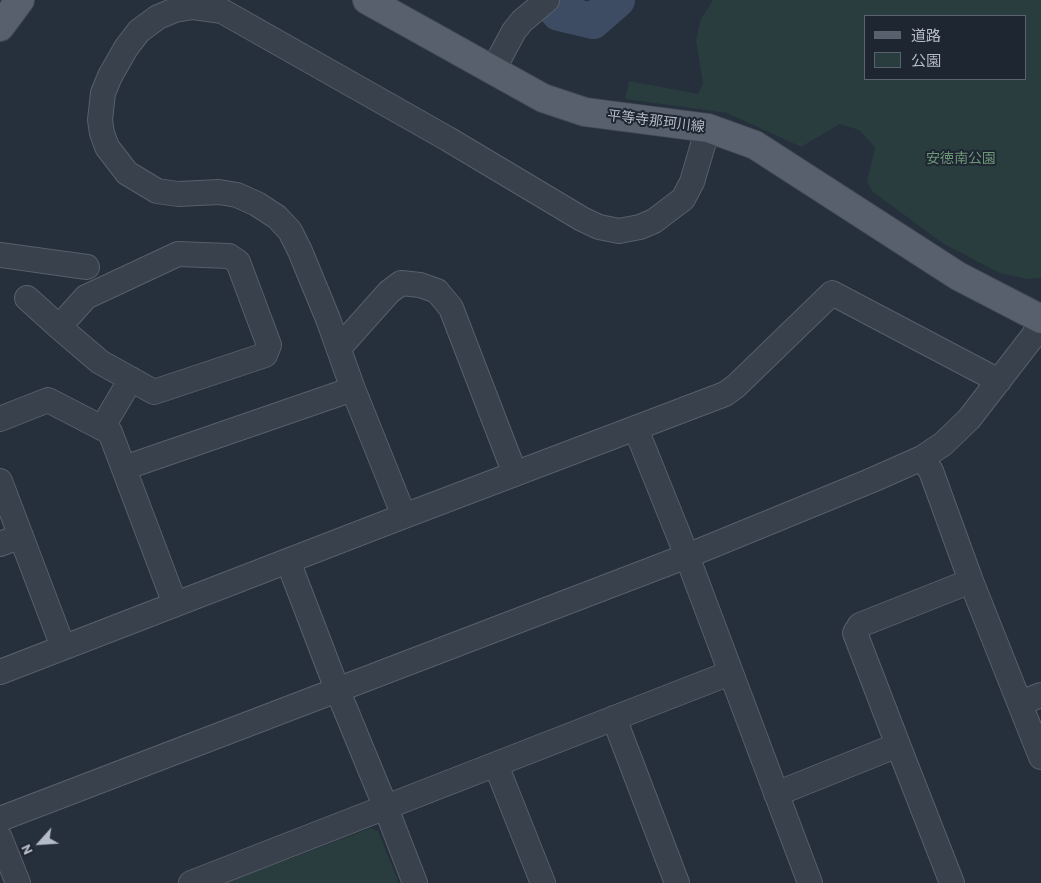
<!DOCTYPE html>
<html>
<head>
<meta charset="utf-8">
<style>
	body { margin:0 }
	#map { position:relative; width:1041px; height:883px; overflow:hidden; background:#262f3c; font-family:Barlow,"Noto Sans JP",sans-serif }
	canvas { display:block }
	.legend { position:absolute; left:864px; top:15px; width:162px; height:65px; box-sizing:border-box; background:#1e2631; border:1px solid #5a626d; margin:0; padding:6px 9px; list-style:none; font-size:15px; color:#b5bcc7 }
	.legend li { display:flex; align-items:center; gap:10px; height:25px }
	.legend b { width:25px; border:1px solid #5a626d }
	.north { position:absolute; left:15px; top:818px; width:50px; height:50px; -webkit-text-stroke:4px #1e2631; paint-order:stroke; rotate:244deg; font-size:14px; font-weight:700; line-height:20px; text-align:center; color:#b5bcc7 }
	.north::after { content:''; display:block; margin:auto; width:18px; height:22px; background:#b5bcc7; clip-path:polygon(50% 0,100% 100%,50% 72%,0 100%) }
</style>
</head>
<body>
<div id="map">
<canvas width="1041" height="883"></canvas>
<ul class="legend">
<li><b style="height:6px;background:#57606c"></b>道路</li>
<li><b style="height:14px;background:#293c3e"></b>公園</li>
</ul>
<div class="north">N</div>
</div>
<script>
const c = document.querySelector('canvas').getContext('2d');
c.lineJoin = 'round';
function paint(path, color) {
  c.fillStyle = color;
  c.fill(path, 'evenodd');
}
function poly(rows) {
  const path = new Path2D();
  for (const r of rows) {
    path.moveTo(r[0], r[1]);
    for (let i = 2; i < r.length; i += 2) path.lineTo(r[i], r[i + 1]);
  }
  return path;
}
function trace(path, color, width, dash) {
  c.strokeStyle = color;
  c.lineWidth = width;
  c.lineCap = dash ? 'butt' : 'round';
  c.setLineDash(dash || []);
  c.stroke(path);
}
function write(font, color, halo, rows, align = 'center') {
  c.font = font + ' Barlow,"Noto Sans JP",sans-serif';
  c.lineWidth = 4;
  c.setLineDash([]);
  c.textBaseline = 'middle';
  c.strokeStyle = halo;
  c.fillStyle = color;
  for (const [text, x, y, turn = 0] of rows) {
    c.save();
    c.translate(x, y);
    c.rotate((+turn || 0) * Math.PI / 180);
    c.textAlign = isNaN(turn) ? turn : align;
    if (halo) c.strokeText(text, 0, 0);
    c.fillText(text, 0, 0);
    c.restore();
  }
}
paint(poly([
	[713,0,1041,0,1041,278,1027,279,1000,273,944,244,873,192,867,182,875,147,859,130,840,124,801,147,727,113,625,99,629,81,698,94,703,84,696,40,701,19],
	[865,16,1025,16,1025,79,865,79],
	[371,828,378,831,399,883,226,883]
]), '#293c3e');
trace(poly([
	[548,0,559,13,593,21,617,0]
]), '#3d4c63', 36);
const minor = poly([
	[493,70,514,31,522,21,547,0],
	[0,255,87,267],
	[27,298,59,327,100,362,154,392,265,355,269,345,238,262,229,256,178,254,86,297,59,327],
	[339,348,389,292,401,283,420,285,437,291,451,308,515,474],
	[0,419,48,400,110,432,175,604],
	[102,428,131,379],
	[636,429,687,556,810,883],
	[124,468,353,389],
	[0,481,63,647],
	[404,516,353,389,328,319,300,251,290,231,277,217,257,204,237,195,219,192,178,194,157,191,127,173,107,147,102,133,100,120,103,93,110,76,126,48,139,31,158,17,175,10,193,7,222,11,448,139,582,219,599,227,619,231,640,227,654,221,683,199,692,182,708,128],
	[0,544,21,536],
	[288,561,337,689,386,808,415,883],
	[971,581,1041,757],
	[0,672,404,516,725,394,736,386,832,293,999,381],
	[1020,703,1041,695],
	[614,718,677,883],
	[898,745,952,883],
	[496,765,543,883],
	[776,794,898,745,855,633,860,625,971,581,931,471,922,458],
	[0,819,687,556,870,481,922,458,943,444,969,419,1034,335,1041,319],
	[0,838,18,883],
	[191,883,730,673]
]);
const major = poly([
	[367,0,543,98,585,112,708,128,755,145,958,276,1041,319],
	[0,27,20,0]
]);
trace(minor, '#575f6a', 26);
trace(major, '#424a55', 30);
trace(minor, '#39414c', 24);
trace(major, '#57606c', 28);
write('14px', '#b5bcc7', '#1e2631', [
	["平等寺那珂川線",656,121,7]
]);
write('14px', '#6e9678', '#1e2631', [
	["安徳南公園",961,158]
]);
</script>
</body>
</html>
